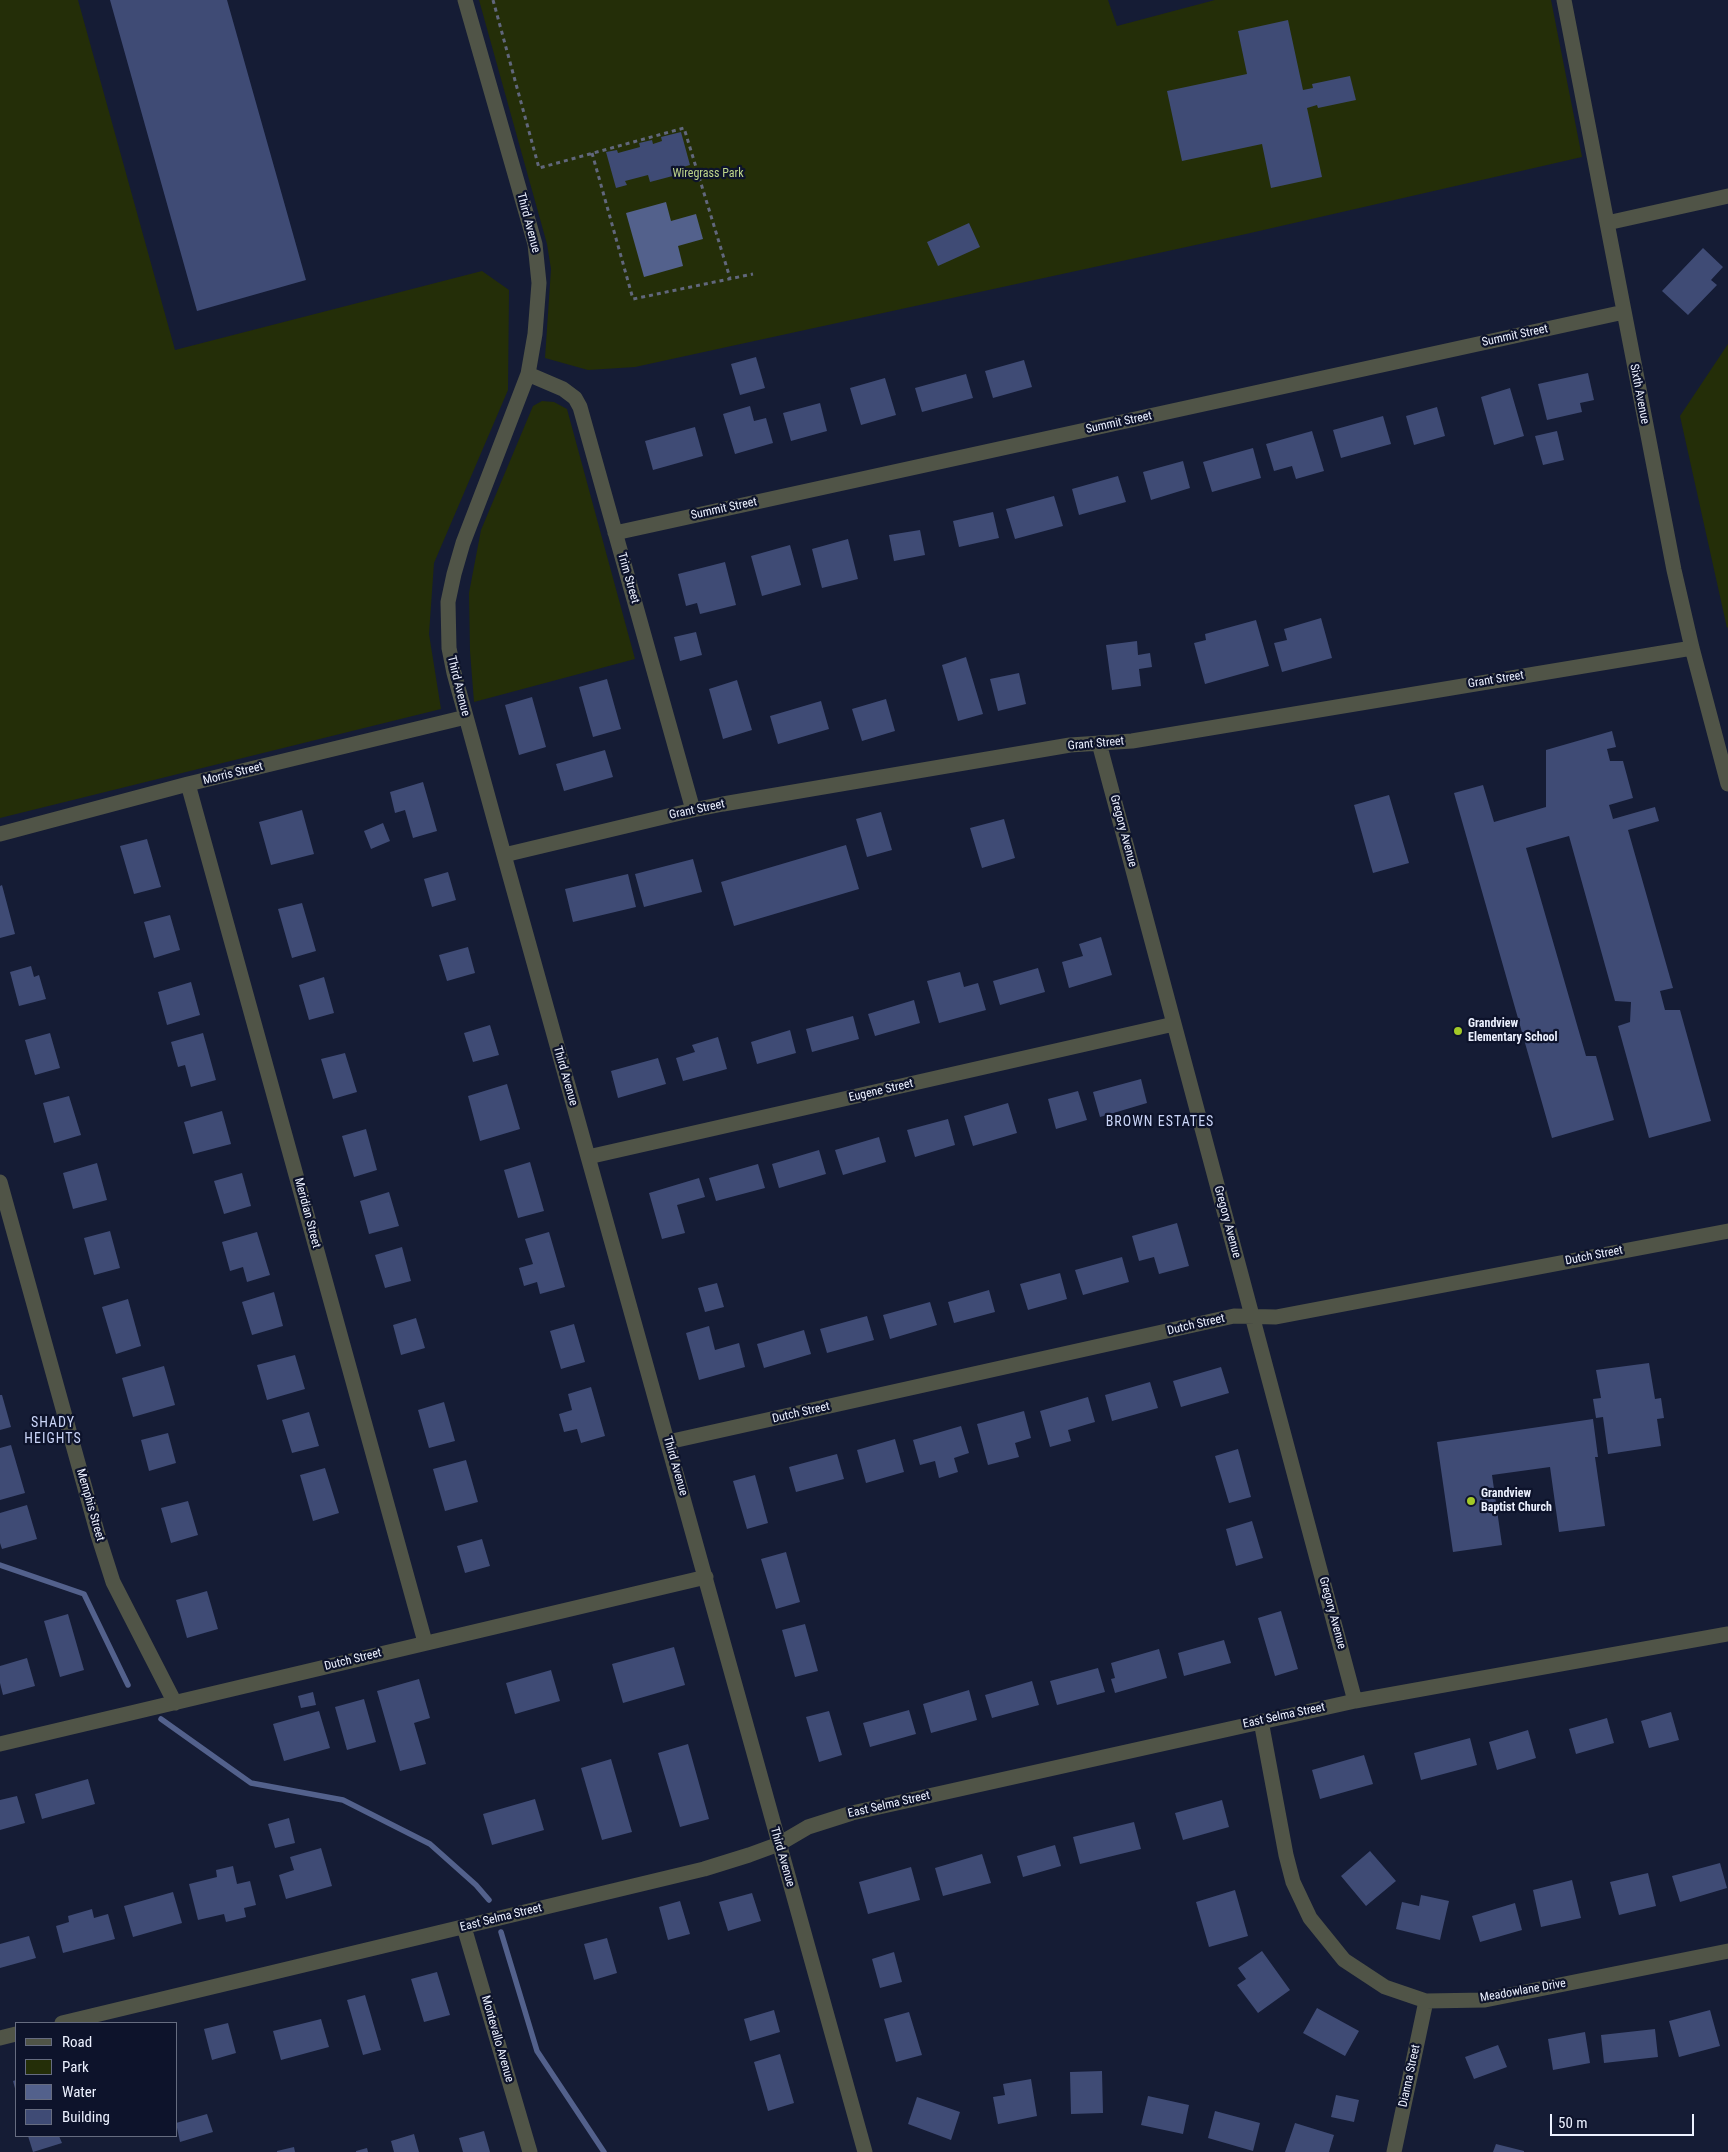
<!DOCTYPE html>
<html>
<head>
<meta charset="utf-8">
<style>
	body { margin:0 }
	#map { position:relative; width:1728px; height:2152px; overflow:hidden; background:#151c35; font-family:"Roboto Condensed",sans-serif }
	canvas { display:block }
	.legend { position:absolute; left:15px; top:2022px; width:162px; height:115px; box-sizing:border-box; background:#0d132b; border:1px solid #666c80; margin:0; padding:6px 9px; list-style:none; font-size:15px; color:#ecf1ff }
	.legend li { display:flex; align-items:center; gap:10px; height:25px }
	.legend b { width:25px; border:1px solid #666c80 }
	.scale { position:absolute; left:1550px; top:2114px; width:144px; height:22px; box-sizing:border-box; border:2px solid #ecf1ff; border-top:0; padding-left:6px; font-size:15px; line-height:18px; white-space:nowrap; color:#ecf1ff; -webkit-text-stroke:4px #0d132b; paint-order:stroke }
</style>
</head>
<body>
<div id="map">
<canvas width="1728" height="2152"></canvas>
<ul class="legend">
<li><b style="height:6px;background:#505447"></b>Road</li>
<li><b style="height:14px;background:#242e08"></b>Park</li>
<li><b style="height:14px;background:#53618c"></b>Water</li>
<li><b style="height:14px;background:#3f4b75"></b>Building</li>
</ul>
<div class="scale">50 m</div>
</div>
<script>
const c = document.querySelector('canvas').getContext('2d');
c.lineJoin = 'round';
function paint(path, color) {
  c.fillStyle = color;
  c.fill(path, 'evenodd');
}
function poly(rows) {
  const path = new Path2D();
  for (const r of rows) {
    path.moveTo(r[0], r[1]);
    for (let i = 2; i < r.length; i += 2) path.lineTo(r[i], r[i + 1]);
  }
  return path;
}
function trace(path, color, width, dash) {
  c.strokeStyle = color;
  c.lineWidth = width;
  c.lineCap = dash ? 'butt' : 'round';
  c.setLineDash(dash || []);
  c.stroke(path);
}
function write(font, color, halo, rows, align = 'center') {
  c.font = font + ' "Roboto Condensed",sans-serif';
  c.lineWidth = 4.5;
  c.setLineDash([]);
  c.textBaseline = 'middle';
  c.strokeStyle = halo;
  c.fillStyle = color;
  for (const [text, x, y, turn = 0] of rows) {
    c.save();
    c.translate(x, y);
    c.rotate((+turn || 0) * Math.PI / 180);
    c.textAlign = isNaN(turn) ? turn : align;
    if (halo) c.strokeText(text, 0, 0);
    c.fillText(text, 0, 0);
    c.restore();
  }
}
paint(poly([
	[0,0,78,0,175,350,482,271,509,290,508,390,434,563,429,634,441,709,0,818],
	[479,0,1108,0,1117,26,1215,0,1551,0,1582,157,1246,234,635,367,588,370,545,358,551,269,547,244],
	[1728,344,1728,627,1727,628,1680,416],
	[542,401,554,402,567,409,635,659,474,702,470,651,469,593,481,530,533,406]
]), '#242e08');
paint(poly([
	[666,202,671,221,696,214,703,239,678,246,683,266,644,277,626,213]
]), '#53618c');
trace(poly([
	[0,1565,84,1594,128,1685],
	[161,1719,251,1783,343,1800,430,1844,476,1885,489,1900],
	[501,1932,537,2051,604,2152]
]), '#53618c', 5.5);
paint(poly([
	[110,0,227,0,306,280,197,311],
	[1288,20,1303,90,1313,88,1312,84,1350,76,1356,100,1318,108,1317,105,1307,108,1322,177,1271,188,1262,144,1182,161,1167,91,1247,74,1238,31],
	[681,132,690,165,683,167,684,173,650,182,648,175,625,181,627,185,616,188,606,152,617,150,618,153,640,147,639,143,652,140,653,144,662,141,661,137],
	[969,223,980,247,938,266,927,242],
	[1703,248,1723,267,1711,280,1717,285,1688,315,1662,291],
	[756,357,765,388,740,395,731,364],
	[1024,360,1032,387,993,398,985,371],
	[1588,373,1594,400,1580,403,1582,412,1547,420,1538,384],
	[966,374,973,398,922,412,915,388],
	[885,378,896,415,861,425,850,388],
	[1510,388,1524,436,1494,445,1481,397],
	[820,403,827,431,791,441,783,413],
	[750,406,754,421,766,418,773,443,735,454,723,414],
	[1437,407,1445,436,1414,445,1406,416],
	[1383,416,1391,444,1341,458,1333,430],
	[695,427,703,456,653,470,645,441],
	[1312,431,1324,471,1296,479,1292,466,1274,471,1266,444],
	[1557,431,1564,460,1543,465,1535,436],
	[1253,448,1261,478,1212,492,1203,462],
	[1183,461,1190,488,1151,500,1143,472],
	[1118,476,1126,502,1079,515,1072,489],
	[1054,496,1063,526,1015,539,1006,509],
	[993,512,999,538,959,547,953,521],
	[920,530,925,555,894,561,889,535],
	[848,539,858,579,822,588,812,549],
	[790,545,801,585,762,596,751,556],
	[725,562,736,605,700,614,697,603,686,606,678,574],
	[1321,618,1332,658,1282,672,1274,643,1287,640,1284,629],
	[1256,620,1269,666,1205,684,1194,643,1206,640,1205,634],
	[696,632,702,655,680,661,674,637],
	[1137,641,1138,655,1150,653,1152,667,1139,669,1141,686,1112,690,1106,645],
	[966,657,983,714,958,721,942,665],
	[1019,673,1026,704,998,711,990,679],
	[607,679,621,729,593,737,579,687],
	[737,680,752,730,723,739,709,689],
	[532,697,546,747,519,755,505,705],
	[886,699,895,731,862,741,852,709],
	[821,701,829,729,778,744,770,716],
	[1612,731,1616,747,1607,749,1610,761,1623,761,1633,798,1609,805,1613,819,1655,807,1659,821,1628,830,1673,988,1660,991,1665,1010,1680,1010,1711,1121,1649,1138,1618,1026,1630,1022,1631,1002,1615,1001,1569,836,1526,848,1586,1056,1596,1056,1614,1120,1552,1138,1454,793,1483,785,1494,822,1546,807,1546,750],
	[605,750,613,777,564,791,556,764],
	[423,782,437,831,413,838,405,810,395,813,390,792],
	[1389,795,1409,863,1373,873,1354,805],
	[302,810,314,854,271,865,259,822],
	[881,812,892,850,867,857,856,819],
	[1004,819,1015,858,982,868,970,828],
	[383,823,390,841,371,849,364,831],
	[147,839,161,887,134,894,120,846],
	[846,845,859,889,734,926,721,882],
	[693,859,702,892,644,907,635,874],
	[448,872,456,900,432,907,424,879],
	[628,874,636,907,573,922,565,889],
	[2,885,15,934,0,938,0,886],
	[302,903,316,951,292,958,278,909],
	[170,915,180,950,154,958,144,922],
	[1101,937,1112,975,1069,988,1062,962,1083,956,1079,944],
	[468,947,475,973,447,981,439,955],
	[31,966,34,977,39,975,46,999,19,1006,10,972],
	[1038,968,1045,992,1000,1005,993,981],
	[960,972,964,987,978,983,986,1010,939,1023,927,981],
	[324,977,334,1013,309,1020,299,985],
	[191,982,200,1015,167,1025,158,992],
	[914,1000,920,1023,875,1036,868,1014],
	[853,1016,859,1039,812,1052,806,1029],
	[490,1025,499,1055,473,1062,464,1033],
	[790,1030,796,1053,757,1064,751,1042],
	[50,1033,60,1068,35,1075,25,1040],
	[203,1033,216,1080,191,1087,185,1065,178,1067,171,1042],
	[718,1037,727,1069,683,1081,676,1058,695,1052,692,1045],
	[345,1053,357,1092,333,1099,321,1059],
	[658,1058,666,1084,618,1098,611,1071],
	[1141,1079,1147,1103,1100,1117,1093,1092],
	[507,1084,520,1129,480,1141,468,1096],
	[1078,1091,1087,1120,1056,1129,1048,1099],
	[69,1096,81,1135,54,1143,43,1103],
	[1008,1103,1017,1133,973,1146,964,1116],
	[222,1111,231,1144,193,1154,184,1122],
	[948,1119,955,1145,915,1157,907,1130],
	[366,1129,377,1170,354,1177,342,1136],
	[879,1137,886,1162,843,1175,835,1150],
	[819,1150,826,1174,779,1188,772,1164],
	[530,1162,544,1211,518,1218,504,1170],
	[97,1163,107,1200,73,1209,63,1173],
	[758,1164,765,1188,716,1201,709,1178],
	[242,1173,251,1206,224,1214,214,1181],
	[699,1178,705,1197,677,1205,685,1233,662,1239,649,1193],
	[389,1192,399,1226,369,1234,360,1201],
	[1177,1223,1189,1266,1159,1274,1154,1257,1139,1261,1132,1236],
	[110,1231,120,1268,94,1275,84,1238],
	[257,1232,270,1275,247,1282,243,1267,230,1271,222,1242],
	[549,1232,565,1287,540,1294,537,1282,524,1286,519,1268,533,1264,525,1239],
	[402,1247,411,1281,385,1288,375,1255],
	[1122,1257,1129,1282,1083,1295,1075,1270],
	[1060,1273,1067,1299,1028,1310,1020,1284],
	[717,1283,724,1307,705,1312,698,1288],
	[989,1290,995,1312,954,1323,948,1302],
	[274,1292,283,1326,252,1335,242,1302],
	[128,1299,141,1346,116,1354,102,1307],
	[930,1302,937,1325,890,1339,883,1315],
	[867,1316,874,1340,827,1353,820,1329],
	[416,1318,425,1348,401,1355,393,1325],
	[574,1324,585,1362,561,1369,550,1331],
	[709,1326,715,1350,739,1343,745,1367,699,1380,686,1333],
	[804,1330,811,1354,764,1368,757,1344],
	[295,1355,305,1389,267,1400,257,1365],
	[1649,1363,1655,1399,1661,1398,1664,1418,1657,1419,1661,1446,1608,1454,1603,1417,1596,1418,1593,1399,1601,1398,1596,1370],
	[164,1366,175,1405,133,1417,122,1378],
	[1221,1367,1229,1393,1181,1407,1173,1381],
	[1150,1382,1158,1408,1112,1421,1105,1395],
	[591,1387,605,1436,581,1443,577,1429,564,1432,559,1414,572,1410,568,1394],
	[0,1395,2,1395,11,1427,0,1430],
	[1088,1397,1095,1422,1068,1430,1071,1441,1050,1447,1040,1411],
	[444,1402,455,1441,429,1448,418,1410],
	[1024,1411,1031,1438,1015,1443,1019,1457,988,1465,977,1424],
	[309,1412,319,1446,292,1453,282,1420],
	[1593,1419,1598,1457,1595,1457,1605,1526,1559,1532,1550,1467,1492,1475,1502,1545,1453,1552,1437,1442],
	[961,1426,969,1453,954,1458,958,1472,939,1478,935,1461,920,1465,913,1440],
	[168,1433,176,1463,149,1471,141,1440],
	[895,1439,904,1472,866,1483,857,1450],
	[11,1445,25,1493,0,1500,0,1448],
	[1238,1449,1251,1497,1229,1503,1215,1456],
	[837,1454,844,1479,796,1492,789,1467],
	[466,1460,478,1502,445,1511,433,1469],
	[325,1468,339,1513,313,1521,300,1475],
	[755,1475,768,1523,747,1529,733,1481],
	[188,1501,198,1535,171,1543,161,1508],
	[27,1505,37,1539,2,1549,0,1543,0,1513],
	[1252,1521,1263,1558,1236,1566,1226,1529],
	[482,1539,490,1566,465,1573,457,1546],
	[786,1552,800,1602,776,1609,761,1559],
	[207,1591,218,1629,187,1638,176,1600],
	[1281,1611,1298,1669,1275,1676,1258,1618],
	[68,1614,84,1670,60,1677,44,1621],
	[805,1624,818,1671,795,1677,782,1630],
	[1224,1640,1231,1663,1184,1676,1178,1653],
	[674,1647,685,1685,623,1703,612,1664],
	[1159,1649,1167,1678,1115,1693,1111,1679,1115,1678,1111,1663],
	[27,1658,35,1686,3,1695,0,1683,0,1666],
	[1098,1668,1105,1692,1057,1705,1050,1681],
	[551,1670,560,1701,515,1714,506,1683],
	[419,1679,430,1718,414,1723,426,1764,400,1771,377,1691],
	[1032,1681,1039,1705,992,1718,985,1695],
	[969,1690,977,1720,931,1733,923,1704],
	[313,1692,316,1705,301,1708,298,1696],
	[364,1699,376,1742,347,1750,335,1707],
	[909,1710,916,1734,870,1747,863,1723],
	[319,1711,330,1748,284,1761,273,1724],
	[829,1711,842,1755,819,1762,806,1717],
	[1671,1712,1679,1740,1649,1748,1641,1721],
	[1607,1718,1614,1743,1576,1754,1569,1729],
	[1528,1730,1536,1758,1497,1770,1489,1742],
	[1470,1738,1477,1765,1421,1780,1414,1753],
	[688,1744,709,1819,680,1827,658,1753],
	[1364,1755,1373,1784,1320,1799,1312,1770],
	[611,1759,632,1832,602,1840,581,1768],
	[88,1779,95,1804,42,1819,35,1794],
	[17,1796,25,1823,0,1830,0,1800],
	[535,1799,544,1830,492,1845,483,1814],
	[1222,1800,1229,1827,1183,1840,1175,1813],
	[289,1818,295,1843,275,1848,268,1824],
	[1134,1822,1141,1849,1080,1864,1073,1837],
	[1055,1845,1061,1866,1023,1877,1017,1856],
	[321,1848,332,1886,286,1899,279,1875,294,1870,290,1857],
	[1370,1851,1396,1881,1366,1906,1341,1876],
	[982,1854,991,1883,943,1896,935,1868],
	[1720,1863,1727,1888,1680,1902,1672,1876],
	[233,1866,237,1884,250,1881,256,1905,244,1908,246,1917,226,1922,224,1914,198,1920,189,1884,217,1877,216,1870],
	[911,1867,920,1900,868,1914,859,1882],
	[1648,1873,1656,1906,1619,1915,1610,1882],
	[1572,1880,1581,1918,1541,1927,1533,1890],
	[1235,1890,1248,1936,1209,1947,1196,1902],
	[173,1892,182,1923,133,1937,124,1906],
	[752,1893,761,1921,728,1931,719,1902],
	[1421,1895,1449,1901,1440,1940,1396,1929,1402,1902,1419,1906],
	[680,1901,690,1934,668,1940,659,1907],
	[1515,1903,1522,1930,1480,1942,1472,1916],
	[92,1909,94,1918,108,1914,115,1939,63,1953,56,1926,69,1922,68,1916],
	[29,1936,36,1958,0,1968,0,1944],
	[607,1938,617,1973,594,1980,584,1944],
	[1262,1951,1290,1990,1258,2013,1237,1985,1246,1979,1238,1968],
	[894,1952,902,1982,880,1988,872,1959],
	[437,1972,450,2015,424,2022,411,1979],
	[365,1995,381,2050,363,2055,347,2000],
	[1317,2008,1359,2031,1345,2056,1303,2033],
	[774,2010,780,2032,750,2041,744,2019],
	[1710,2010,1720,2046,1679,2057,1669,2021],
	[909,2012,922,2055,896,2062,884,2019],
	[321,2019,329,2047,281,2060,273,2031],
	[228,2023,236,2053,212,2060,204,2029],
	[1655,2029,1658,2057,1604,2063,1601,2035],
	[1585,2032,1590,2063,1553,2070,1548,2039],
	[1498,2045,1507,2067,1474,2079,1465,2057],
	[780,2054,794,2103,768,2111,754,2062],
	[1102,2071,1103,2113,1071,2114,1070,2072],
	[1031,2079,1037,2116,998,2124,993,2097,1005,2095,1003,2084],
	[16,2080,16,2092,13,2081],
	[1336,2095,1359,2100,1354,2122,1331,2117],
	[1148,2096,1189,2105,1183,2134,1141,2125],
	[917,2097,960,2112,951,2140,908,2124],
	[1215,2111,1260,2123,1253,2151,1208,2138],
	[207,2114,213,2132,180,2142,176,2123],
	[1295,2123,1334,2135,1329,2152,1285,2152],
	[484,2131,490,2152,463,2152,459,2138],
	[414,2134,419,2152,394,2152,391,2141],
	[28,2136,59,2136,62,2143,33,2152],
	[1496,2144,1524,2151,1524,2152,1493,2152],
	[294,2147,295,2152,277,2152,277,2151],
	[367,2148,368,2152,356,2152,356,2151]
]), '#3f4b75');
trace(poly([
	[493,0,539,168,684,128,730,278],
	[592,153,633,299,753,274]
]), '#61677c', 3, [4, 4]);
trace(poly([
	[465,0,535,244,539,283,535,334,528,374,463,543,454,574,448,602,449,648,454,673,504,855,865,2152],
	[1564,0,1674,570,1692,648,1728,784],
	[1607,223,1728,196],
	[528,374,563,389,575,398,580,407,693,810],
	[615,533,1624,312],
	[1099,743,1355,1701],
	[188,784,425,1642],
	[0,834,188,784,466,717],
	[504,855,693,810,723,804,1070,745,1132,741,1692,648],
	[588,1157,1174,1024],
	[0,1182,98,1535,113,1582,175,1703],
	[668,1442,1234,1316,1276,1317,1728,1231],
	[1261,1721,1286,1855,1293,1882,1310,1918,1344,1960,1385,1987,1426,2001,1485,2000,1728,1951],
	[0,1744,706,1577],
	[464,1927,530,2152],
	[62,2023,704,1869,749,1855,779,1844,808,1827,852,1813,1355,1701,1728,1634],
	[0,2038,16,2034],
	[1394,2152,1426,2001]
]), '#505447', 15);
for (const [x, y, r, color] of [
	[1458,1031,5,"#a3c927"],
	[1471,1501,5,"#a3c927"]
]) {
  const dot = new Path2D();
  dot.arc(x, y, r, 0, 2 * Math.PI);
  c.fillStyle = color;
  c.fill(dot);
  trace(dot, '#0d132b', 2);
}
write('12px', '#bed58a', '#0d132b', [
	["Wiregrass Park",708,174]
]);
write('12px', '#ecf1ff', '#0d132b', [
	["Third Avenue",528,223,75],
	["Summit Street",1515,336,-12],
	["Sixth Avenue",1639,394,79],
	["Summit Street",1119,423,-12],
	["Summit Street",724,509,-12],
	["Trim Street",628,578,74],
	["Grant Street",1496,680,-9],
	["Third Avenue",458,686,76],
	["Grant Street",1096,744,-5],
	["Morris Street",233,774,-14],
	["Grant Street",697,810,-12],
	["Gregory Avenue",1123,831,75],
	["Third Avenue",565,1076,74],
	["Eugene Street",881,1091,-13],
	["Meridian Street",307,1213,75],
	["Gregory Avenue",1227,1222,75],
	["Dutch Street",1594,1256,-11],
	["Dutch Street",1196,1325,-13],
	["Dutch Street",801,1413,-13],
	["Third Avenue",675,1466,74],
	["Memphis Street",90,1505,74],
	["Gregory Avenue",1332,1613,75],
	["Dutch Street",353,1660,-14],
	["East Selma Street",1284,1716,-12],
	["East Selma Street",889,1805,-13],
	["Third Avenue",782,1857,74],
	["East Selma Street",501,1918,-14],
	["Meadowlane Drive",1523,1991,-10],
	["Montevallo Avenue",497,2039,74],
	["Dianna Street",1410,2076,-78]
]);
write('bold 12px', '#ecf1ff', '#0d132b', [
	["Grandview",1468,1024],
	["Elementary School",1468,1038],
	["Grandview",1481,1494],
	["Baptist Church",1481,1508]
], 'left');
c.letterSpacing = '1px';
write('14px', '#cbd6f9', '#0d132b', [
	["BROWN ESTATES",1160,1122],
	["SHADY",53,1423],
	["HEIGHTS",53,1439]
]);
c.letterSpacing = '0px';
</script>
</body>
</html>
